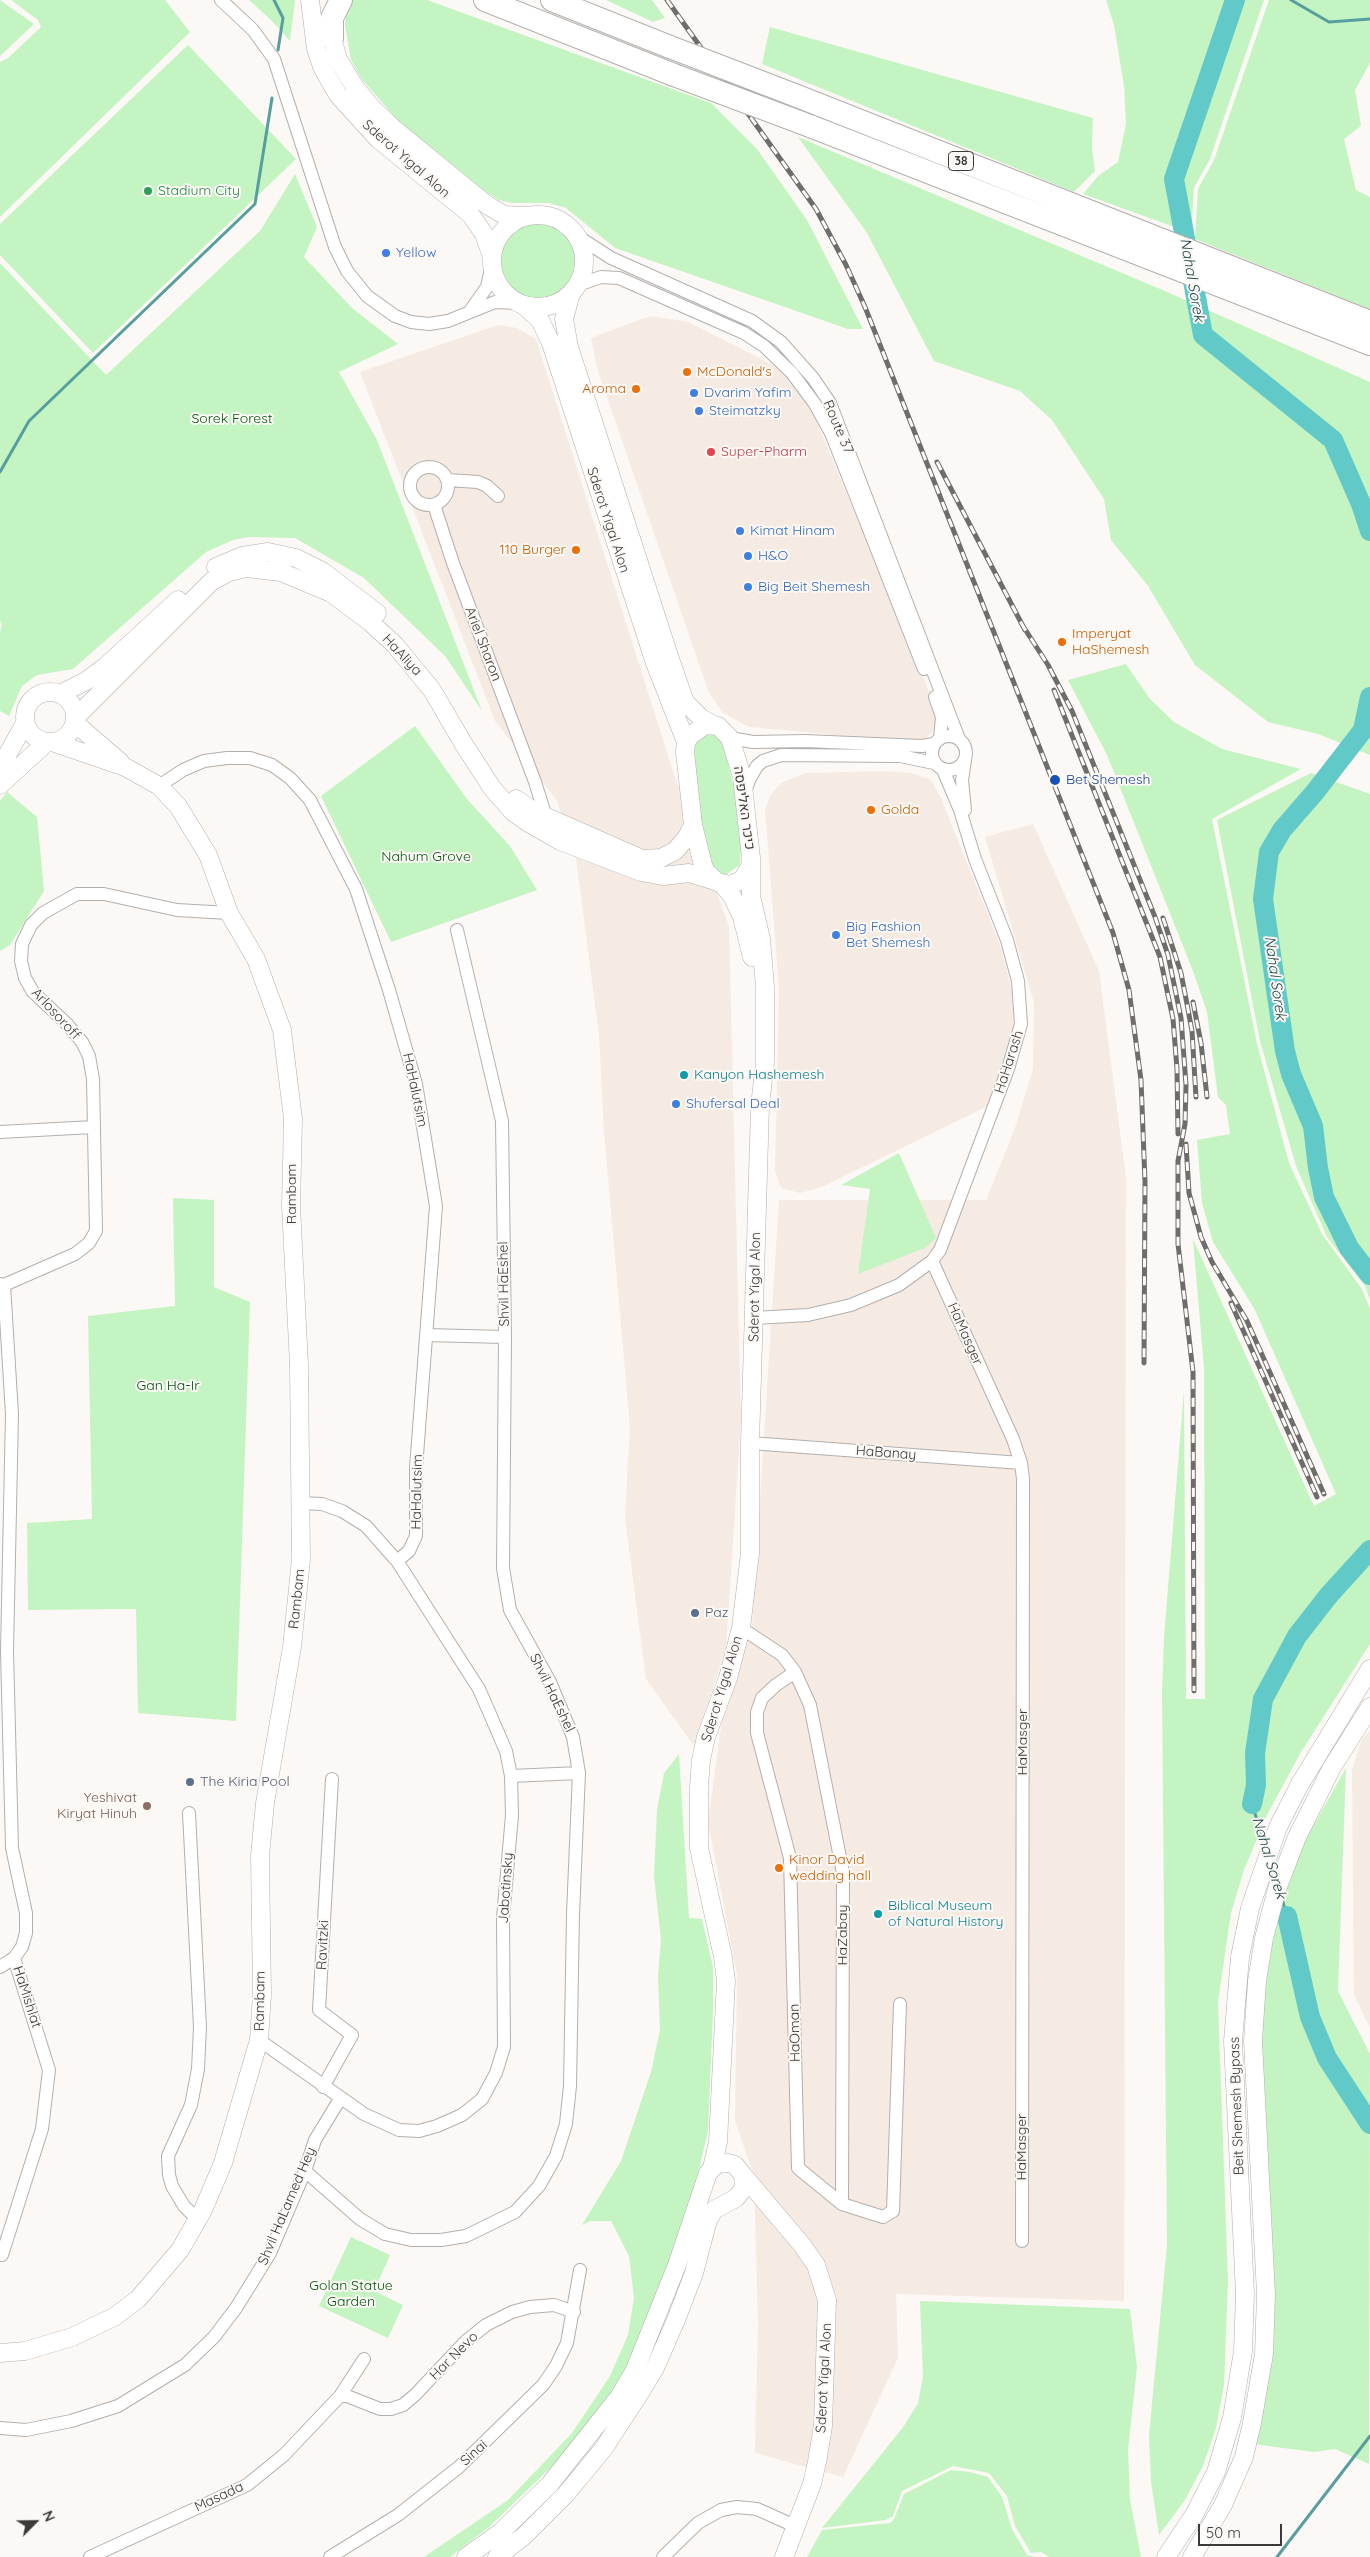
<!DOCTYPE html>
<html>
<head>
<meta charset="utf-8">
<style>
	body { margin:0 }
	#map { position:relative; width:1370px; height:2557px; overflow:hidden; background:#fcf8f5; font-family:Quicksand,sans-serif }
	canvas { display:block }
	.north { position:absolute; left:10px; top:2497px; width:50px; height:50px; -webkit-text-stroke:4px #fcf8f5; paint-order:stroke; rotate:67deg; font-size:14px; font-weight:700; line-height:20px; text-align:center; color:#3c3b3a }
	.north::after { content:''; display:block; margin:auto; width:18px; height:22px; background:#3c3b3a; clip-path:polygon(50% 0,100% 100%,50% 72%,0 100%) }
	.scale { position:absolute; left:1198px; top:2524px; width:84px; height:22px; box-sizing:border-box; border:2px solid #3c3b3a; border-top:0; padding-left:6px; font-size:15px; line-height:18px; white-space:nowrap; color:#3c3b3a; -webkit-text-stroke:4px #fcf8f5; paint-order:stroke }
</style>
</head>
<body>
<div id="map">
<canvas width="1370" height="2557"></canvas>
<div class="north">N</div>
<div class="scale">50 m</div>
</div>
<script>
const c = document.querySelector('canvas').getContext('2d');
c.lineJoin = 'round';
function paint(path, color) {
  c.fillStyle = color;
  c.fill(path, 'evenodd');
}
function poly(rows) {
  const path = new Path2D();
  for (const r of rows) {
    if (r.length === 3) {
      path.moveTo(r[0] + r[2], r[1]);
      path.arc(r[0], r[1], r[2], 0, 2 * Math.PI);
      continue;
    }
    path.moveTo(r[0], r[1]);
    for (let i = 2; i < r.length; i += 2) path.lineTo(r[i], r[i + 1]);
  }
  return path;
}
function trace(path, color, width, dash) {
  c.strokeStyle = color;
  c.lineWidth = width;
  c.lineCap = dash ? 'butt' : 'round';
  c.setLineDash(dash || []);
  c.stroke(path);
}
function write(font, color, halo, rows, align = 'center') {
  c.font = font + ' Quicksand,Heebo,sans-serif';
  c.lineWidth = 4;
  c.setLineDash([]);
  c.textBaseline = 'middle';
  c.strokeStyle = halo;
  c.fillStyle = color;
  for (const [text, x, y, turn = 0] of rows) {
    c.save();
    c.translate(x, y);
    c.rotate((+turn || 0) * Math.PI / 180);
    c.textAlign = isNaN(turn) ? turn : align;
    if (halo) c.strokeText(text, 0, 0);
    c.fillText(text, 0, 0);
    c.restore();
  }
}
paint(poly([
	[650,316,688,322,781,369,803,389,939,715,937,728,925,739,911,742,749,727,723,713,709,693,598,371,591,338],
	[498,325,517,328,536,339,673,771,729,926,741,1419,726,1649,694,1746,646,1679,625,1518,630,1427,604,1132,599,1035,576,858,557,801,495,721,360,372],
	[881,771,912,773,931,780,941,798,1002,950,1012,991,1014,1031,1005,1066,988,1106,822,1187,800,1193,781,1188,775,1171,779,989,765,809,770,796,781,783,805,773],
	[1033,824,1099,971,1126,1178,1124,2301,896,2294,898,2358,843,2477,755,2453,758,2324,754,2176,735,2121,737,1975,708,1822,723,1713,752,1625,779,1200,986,1200,1015,1128,1033,1069,1034,1003,985,837],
	[1370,1731,1370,2028,1354,1995,1352,1770,1362,1739]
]), '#f5ebe2');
paint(poly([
	[0,0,34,24,0,56],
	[11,0,165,0,190,32,0,217,0,62,8,58,41,27,38,20],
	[249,0,295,0,290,41,272,21],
	[353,0,427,0,711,103,757,149,807,220,863,329,848,329,615,248,566,208,549,203,512,203,499,200,484,191,400,123,361,78,351,60,345,25,347,7],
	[606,0,652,0,665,18,653,22],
	[1106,0,1264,0,1210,159,1194,188,1191,233,1083,194,1098,176,1118,162,1126,124,1124,86,1114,25],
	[1269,0,1370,0,1370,63,1355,90,1361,126,1344,139,1356,190,1370,197,1370,309,1195,239,1198,189,1214,160],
	[770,27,1093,118,1092,148,1095,171,1074,192,762,64],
	[188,45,296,159,93,353,0,255,0,224],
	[798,137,1165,291,1370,382,1370,755,1318,734,1268,722,1195,665,1148,586,1111,540,1104,499,1052,420,1020,391,934,361,867,233],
	[295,174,317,227,304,257,352,308,398,344,339,372,377,440,482,711,445,656,364,578,295,538,248,537,233,540,206,552,73,669,37,675,22,686,9,716,0,711,0,632,2,624,0,621,0,263,106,375,260,231],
	[538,262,38],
	[1126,664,1150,699,1174,722,1222,749,1301,769,1212,819,1257,1044,1289,1163,1322,1234,1362,1289,1370,1309,1370,1644,1301,1752,1267,1815,1244,1870,1231,1913,1218,2002,1228,2282,1224,2385,1216,2428,1203,2466,1185,2500,1159,2535,1151,2482,1149,2435,1167,2245,1162,1691,1164,1637,1184,1390,1186,1699,1205,1699,1204,1368,1193,1239,1314,1506,1336,1494,1255,1310,1213,1242,1202,1203,1197,1140,1230,1134,1226,1105,1218,1097,1207,1012,1193,971,1107,755,1068,680],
	[415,726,467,799,510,846,537,890,391,942,321,796],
	[706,732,717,735,723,744,737,801,741,843,740,865,724,876,717,874,711,865,703,843,693,762,696,739],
	[1311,773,1370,794,1370,1300,1365,1286,1327,1237,1296,1166,1260,1041,1217,820],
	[7,792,37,817,44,891,10,945,0,951,0,801],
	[899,1153,936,1238,925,1248,858,1274,870,1189,841,1185],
	[173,1198,214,1200,214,1287,250,1302,236,1721,138,1713,136,1609,28,1610,27,1523,92,1519,88,1316,175,1306],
	[679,1754,689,1918,702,1919,713,1967,713,2010,708,2131,700,2166,668,2271,642,2338,620,2380,573,2446,489,2527,450,2557,424,2557,508,2500,572,2433,610,2376,628,2335,634,2298,629,2256,611,2221,591,2221,582,2225,621,2161,651,2072,660,2030,658,1975,661,1940,654,1876,657,1810,664,1773],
	[1346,1768,1338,1991,1370,2054,1369,2464,1335,2449,1314,2452,1253,2444,1267,2393,1261,2108,1262,1992,1277,1914,1300,1849],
	[351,2237,390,2255,374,2291,403,2305,388,2338,319,2306],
	[920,2301,1130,2309,1137,2367,1128,2450,1130,2500,1141,2557,1049,2557,1041,2552,1031,2553,1015,2526,1007,2496,989,2473,953,2466,902,2491,893,2516,886,2520,822,2528,904,2426,918,2403,923,2377],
	[951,2470,970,2472,988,2477,1002,2497,1012,2529,1027,2555,1036,2557,807,2557,822,2530,890,2523,894,2519,904,2494]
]), '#c4f4c2');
trace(poly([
	[274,0,283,18,278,50],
	[1291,0,1329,22,1370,19],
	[0,472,29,421,255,204,272,98],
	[1252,1804,1264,1843],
	[1282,1899,1287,1916],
	[1277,2557,1370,2436]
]), '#579e9e', 3);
trace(poly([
	[1235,0,1174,179,1203,335,1333,440,1361,504,1370,531],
	[1370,697,1363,730,1315,792,1282,830,1269,852,1263,899,1285,1051,1291,1074,1313,1126,1318,1168,1324,1197,1349,1248,1370,1275],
	[1252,1804,1256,1785,1255,1753,1263,1699,1297,1636,1329,1595,1370,1550],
	[1287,1916,1310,2017,1327,2058,1370,2124]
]), '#62c9c9', 20);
const street = poly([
	[221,0,253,30,274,59,335,247,347,271,367,296,395,316,411,322,429,324,448,321,495,302,518,303],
	[577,236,611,258,752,321,781,342,813,378,830,403,959,739],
	[578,285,601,277,619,278,744,333,764,346,792,373,815,404,831,433,924,669],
	[470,311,487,287,492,264],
	[429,486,19],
	[447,480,478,482,487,486,498,496],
	[434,505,453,563,535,782,546,817],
	[935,697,942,717,940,738],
	[949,753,17],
	[730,738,753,742,805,741,922,746,934,744],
	[159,786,183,770,204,761,227,758,250,758,272,765,290,778,310,800,356,889,389,990,416,1084,436,1206,416,1468,416,1536,409,1551,397,1561],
	[745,792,749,780,757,766,763,761,781,755,900,756,934,763],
	[965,810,962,780,965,760],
	[0,1132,93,1127],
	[932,1261,1013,1439,1021,1463,1023,1479,1022,2241],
	[0,1284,4,1285,75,1254,89,1243,96,1231,93,1079,89,1056,82,1042,67,1024,33,992,25,978,21,961,22,944,31,925,43,913,77,894,104,894,177,910,229,913],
	[754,1318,808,1315,851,1305,899,1285,932,1261,940,1250,1008,1069,1021,1024,1018,981,1007,940,975,859,960,810,943,770],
	[426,1335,505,1337],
	[750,1443,1021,1463],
	[741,1628,782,1655,795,1672,776,1685,762,1698,757,1712,757,1733,790,1858,798,2168,842,2204,883,2217,893,2211,900,2004],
	[795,1672,810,1705,843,1873,842,2204],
	[511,1776,579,1773],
	[189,1813,200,2027,198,2069,191,2105,168,2156,169,2175,172,2186,184,2206,197,2219],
	[0,1967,14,1958,22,1947,26,1933,26,1913,12,1848,7,1651,12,1414,4,1285],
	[259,2040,364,2114,399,2130,419,2131,437,2126,462,2115,482,2099,496,2073,504,2047,503,1918,512,1815,511,1776,506,1751,479,1689,397,1561,366,1526,342,1511,322,1504,301,1503],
	[323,2087,352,2035,319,2010,332,1779],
	[305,2171,360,2219,385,2234,411,2240,441,2240,466,2236,515,2212,539,2186,556,2156,566,2124,570,2086,573,1914,579,1773,573,1737,550,1682,510,1610,503,1568,505,1337,502,1121,457,930],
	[2,2255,42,2129,49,2070,14,1958],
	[340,2396,347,2396,380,2409,391,2409,403,2405,415,2395,465,2342,486,2325,512,2312,530,2307,554,2305,574,2312],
	[0,2428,26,2430,71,2421,118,2406,185,2365,214,2337,236,2308,270,2253,305,2171,315,2140,340,2099],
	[90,2557,247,2485,284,2455,340,2396,364,2359],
	[330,2557,398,2515,459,2467,543,2385,556,2366,567,2343,580,2270],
	[663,2557,698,2523,721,2510,737,2507,757,2509,795,2526]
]);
const secondary = poly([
	[310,0,316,49,323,69,338,95,378,139,471,215,484,234,492,257],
	[331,26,332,38,338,59,354,86,371,107,394,129,487,205,504,215,527,216],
	[538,261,46],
	[571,293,564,319,569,347,669,656,685,702,701,718,712,724],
	[522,304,540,320,551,343,655,663,686,742],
	[216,567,242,556,268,552,296,558,322,571,377,613],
	[50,717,25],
	[60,694,86,681,105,667,178,600],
	[76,717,212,581,229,572,246,568,281,572,331,593,370,622,395,645,432,690,463,743,492,788,513,812,527,822,560,841,641,872,663,876,689,873,715,881],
	[75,723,120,762],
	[0,768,25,723],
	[0,785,46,743],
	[516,799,535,812,642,859,661,858,675,851,687,837,693,825],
	[722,884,732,896,742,917,752,957],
	[712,2168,718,2142,726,1981,723,1957,699,1848,699,1787,701,1760,706,1737,728,1678,741,1628,750,1553,750,1443,760,1106,765,1062,765,987,761,939,751,896,751,858,742,777,730,738,718,726,705,725,690,736,686,742,685,752,693,825,703,865,706,872,717,882,730,885,742,880,751,865],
	[743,2175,802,2245,816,2265,827,2300,823,2426,817,2462,812,2484,784,2557],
	[0,2353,25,2351,72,2337,114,2317,138,2299,180,2250,203,2210,223,2163,259,2040,262,1995,260,1856,265,1803,292,1647,301,1559,299,1365,291,1206,293,1119,282,1030,256,959,229,913,208,855,178,806,159,786,125,767,55,743],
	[466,2557,501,2532,550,2484,619,2397,634,2372,677,2265,708,2173,717,2164,729,2163,735,2165,743,2175,744,2188,736,2198,714,2210,708,2220,694,2273,676,2320,655,2368,641,2391,604,2448,566,2494,524,2536,497,2557],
	[1166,2557,1194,2515,1216,2472,1232,2418,1243,2351,1245,2294,1233,2041,1240,1957,1250,1908,1278,1827,1300,1784,1370,1669],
	[1192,2557,1223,2505,1244,2457,1252,2423,1264,2354,1266,2294,1253,2041,1257,1981,1264,1938,1277,1889,1297,1837,1331,1769,1370,1707]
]);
const highway = poly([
	[485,0,674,75],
	[552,0,670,47],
	[332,38,332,18,341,0],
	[797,96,1370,322],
	[810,126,1370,344]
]);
trace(street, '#b3afac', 14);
trace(secondary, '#b3afac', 19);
trace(highway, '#b3afac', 24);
trace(street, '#fff', 12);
trace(secondary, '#fff', 18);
trace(highway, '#fff', 22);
const rail = poly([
	[667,0,816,209,846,265,865,307,1113,933,1129,990,1141,1080,1145,1182,1144,1363],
	[937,462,1025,630],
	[1021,623,1048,665,1072,711,1155,917,1168,955,1181,1018,1186,1085,1185,1124,1178,1161,1178,1244,1193,1372,1194,1691],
	[1054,690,1160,957,1173,1019,1177,1069,1178,1134],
	[1163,918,1181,973,1187,1004,1192,1031,1196,1097],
	[1193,1002,1201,1043,1207,1097],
	[1186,1144,1189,1193,1201,1237,1212,1262,1247,1321,1324,1494],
	[1231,1303,1317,1497]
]);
trace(rail, '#6f6d6b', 5);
trace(rail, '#fcf8f5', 3, [9]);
const highwayBridge = poly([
	[670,47,797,96],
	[674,75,810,126]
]);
trace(highwayBridge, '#b3afac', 24, []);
trace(highwayBridge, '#fff', 22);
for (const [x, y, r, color] of [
	[148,191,5,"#2e9e5b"],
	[386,253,5,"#3f7fe0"],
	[687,372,5,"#e8710a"],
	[636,389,5,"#e8710a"],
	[694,393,5,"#3f7fe0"],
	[699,411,5,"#3f7fe0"],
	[711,452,5,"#e0444e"],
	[740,531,5,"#3f7fe0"],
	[576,550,5,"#e8710a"],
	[748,556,5,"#3f7fe0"],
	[748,587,5,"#3f7fe0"],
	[1062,642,5,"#e8710a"],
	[1055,780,6,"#1a4fb4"],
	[871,810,5,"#e8710a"],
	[836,935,5,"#3f7fe0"],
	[684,1075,5,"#0f9aa8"],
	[676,1104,5,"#3f7fe0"],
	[695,1613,5,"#5c6f8a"],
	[190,1782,5,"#5c6f8a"],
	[147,1806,5,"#8d6e63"],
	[779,1868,5,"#e8710a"],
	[878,1914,5,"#0f9aa8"]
]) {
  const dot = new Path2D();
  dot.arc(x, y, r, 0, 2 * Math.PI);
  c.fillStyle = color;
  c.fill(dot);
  trace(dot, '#fcf8f5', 2);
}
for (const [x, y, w] of [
	[961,161,25]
]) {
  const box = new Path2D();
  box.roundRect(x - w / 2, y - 9.5, w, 19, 4);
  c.fillStyle = '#fcf8f5';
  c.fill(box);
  trace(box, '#3c3b3a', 1);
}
write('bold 12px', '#3c3b3a', null, [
	["38",961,161]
]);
write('14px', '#3c3b3a', '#fcf8f5', [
	["Sderot Yigal Alon",406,159,41],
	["Route 37",838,427,67],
	["Sderot Yigal Alon",608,520,72],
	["Ariel Sharon",483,644,69],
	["HaAliya",402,655,47],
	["כיכר האליפסה",744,808,82],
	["Arlosoroff",56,1014,47],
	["HaHarash",1009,1062,-72],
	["HaHalutsim",415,1090,78],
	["Rambam",292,1194,-90],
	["Shvil HaEshel",504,1284,-91],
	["Sderot Yigal Alon",755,1287,-89],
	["HaMasger",965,1334,66],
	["HaBanay",886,1453,4],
	["HaHalutsim",417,1492,-89],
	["Rambam",297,1599,-84],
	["Sderot Yigal Alon",722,1689,-73],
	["Shvil HaEshel",552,1693,64],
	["HaMasger",1023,1742,-90],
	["Jabotinsky",506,1888,-86],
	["HaZabay",843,1935,-90],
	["Ravitzki",323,1945,-87],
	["HaMishlat",27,1997,72],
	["Rambam",260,2001,-89],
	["HaOman",795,2033,-91],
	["Beit Shemesh Bypass",1237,2106,-92],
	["HaMasger",1022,2147,-90],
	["Shvil HaLamed Hey",287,2206,-67],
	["Har Nevo",454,2356,-45],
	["Sderot Yigal Alon",824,2378,-87],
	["Sinai",474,2453,-42],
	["Masada",219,2497,-25]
]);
write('14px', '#27864d', '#fcf8f5', [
	["Stadium City",158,191]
], 'left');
write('14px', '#366cbe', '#fcf8f5', [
	["Yellow",396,253],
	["Dvarim Yafim",704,393],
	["Steimatzky",709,411],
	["Kimat Hinam",750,531],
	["H&O",758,556],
	["Big Beit Shemesh",758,587],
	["Big Fashion",846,927],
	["Bet Shemesh",846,943],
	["Shufersal Deal",686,1104]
], 'left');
write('14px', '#c56008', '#fcf8f5', [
	["McDonald's",697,372],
	["Aroma",626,389,"right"],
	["110 Burger",566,550,"right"],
	["Imperyat",1072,634],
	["HaShemesh",1072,650],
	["Golda",881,810],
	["Kinor David",789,1860],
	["wedding hall",789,1876]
], 'left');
write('14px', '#00550d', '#fcf8f5', [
	["Sorek Forest",232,419],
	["Nahum Grove",426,857],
	["Gan Ha-Ir",168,1386],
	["Golan Statue",351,2286],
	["Garden",351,2302]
]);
write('14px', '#be3a42', '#fcf8f5', [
	["Super-Pharm",721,452]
], 'left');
write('14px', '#164399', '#fcf8f5', [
	["Bet Shemesh",1066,780]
], 'left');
write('14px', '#0d838f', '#fcf8f5', [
	["Kanyon Hashemesh",694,1075],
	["Biblical Museum",888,1906],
	["of Natural History",888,1922]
], 'left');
write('14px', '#4e5e75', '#fcf8f5', [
	["Paz",705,1613],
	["The Kiria Pool",200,1782]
], 'left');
write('14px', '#785e54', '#fcf8f5', [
	["Yeshivat",137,1798],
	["Kiryat Hinuh",137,1814]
], 'right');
write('italic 15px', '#1d4b4b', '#fcf8f5', [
	["Nahal Sorek",1192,280,80],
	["Nahal Sorek",1275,978,82],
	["Nahal Sorek",1269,1858,73]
]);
</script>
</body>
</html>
